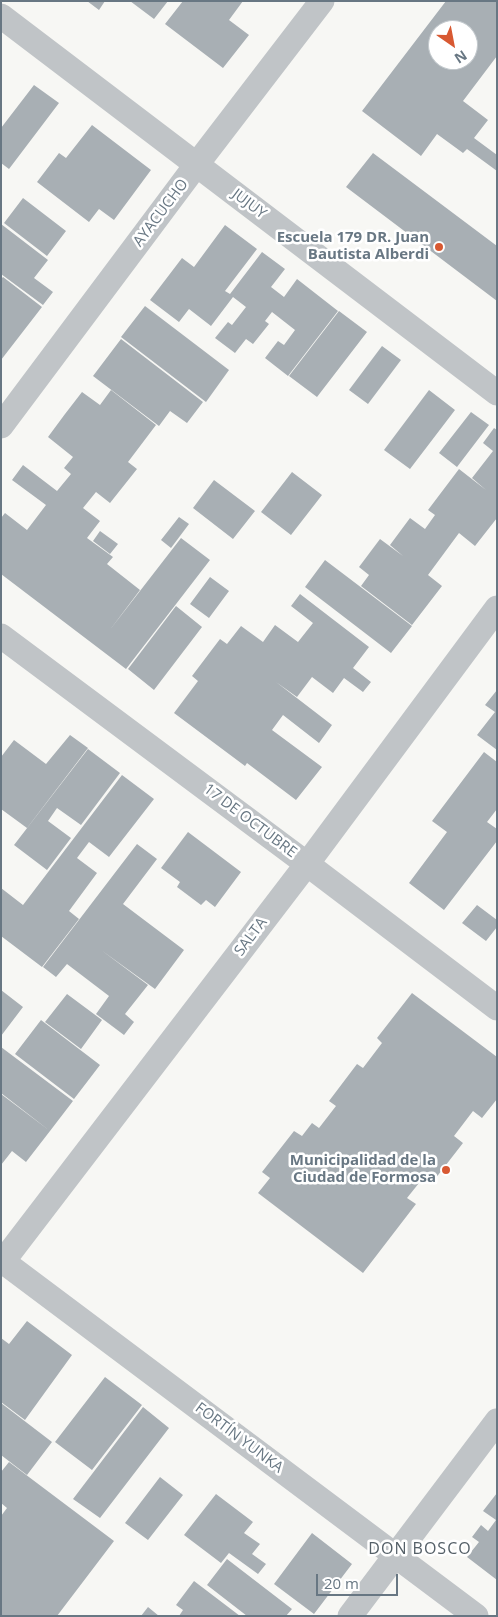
<!DOCTYPE html>
<html>
<head>
<meta charset="utf-8">
<style>
	body { margin:0 }
	#map { position:relative; width:498px; height:1617px; overflow:hidden; background:#f7f7f4; font-family:"Open Sans",sans-serif }
	canvas { display:block }
	.frame { position:absolute; inset:0; border:2px solid #687783; pointer-events:none }
	.north { position:absolute; left:428px; top:20px; width:50px; height:50px; box-sizing:border-box; background:#fff; border:1px solid #c3c9cd; border-radius:50%; rotate:147deg; font-size:14px; font-weight:700; line-height:20px; text-align:center; color:#687783 }
	.north::after { content:''; display:block; margin:auto; width:18px; height:22px; background:#d85932; clip-path:polygon(50% 0,100% 100%,50% 72%,0 100%) }
	.scale { position:absolute; left:316px; top:1574px; width:82px; height:22px; box-sizing:border-box; border:2px solid #687783; border-top:0; padding-left:6px; font-size:15px; line-height:18px; white-space:nowrap; color:#687783; -webkit-text-stroke:4px #fff; paint-order:stroke }
</style>
</head>
<body>
<div id="map">
<canvas width="498" height="1617"></canvas>
<div class="frame"></div>
<div class="north">N</div>
<div class="scale">20 m</div>
</div>
<script>
const c = document.querySelector('canvas').getContext('2d');
c.lineJoin = 'round';
function paint(path, color) {
  c.fillStyle = color;
  c.fill(path, 'evenodd');
}
function poly(rows) {
  const path = new Path2D();
  for (const r of rows) {
    path.moveTo(r[0], r[1]);
    for (let i = 2; i < r.length; i += 2) path.lineTo(r[i], r[i + 1]);
  }
  return path;
}
function trace(path, color, width, dash) {
  c.strokeStyle = color;
  c.lineWidth = width;
  c.lineCap = dash ? 'butt' : 'round';
  c.setLineDash(dash || []);
  c.stroke(path);
}
function write(font, color, halo, rows, align = 'center') {
  c.font = font + ' "Open Sans",sans-serif';
  c.lineWidth = 5;
  c.setLineDash([]);
  c.textBaseline = 'middle';
  c.strokeStyle = halo;
  c.fillStyle = color;
  for (const [text, x, y, turn = 0] of rows) {
    c.save();
    c.translate(x, y);
    c.rotate((+turn || 0) * Math.PI / 180);
    c.textAlign = isNaN(turn) ? turn : align;
    if (halo) c.strokeText(text, 0, 0);
    c.fillText(text, 0, 0);
    c.restore();
  }
}
paint(poly([
	[87,1,105,1,99,10],
	[130,1,168,1,154,19],
	[183,1,243,1,229,20,249,35,223,68,165,24],
	[446,1,497,1,497,56,463,101,488,120,474,138,497,155,497,171,467,149,463,153,437,134,421,156,362,111],
	[438,30,468,30,468,60,438,60],
	[34,85,59,103,9,169,1,163,1,128],
	[92,125,151,170,114,220,99,209,89,222,37,182,59,153,66,158],
	[373,153,497,246,497,301,346,187],
	[23,198,66,231,47,256,4,223],
	[1,224,48,260,34,278,53,292,43,305,1,274],
	[225,225,257,249,225,291,230,294,262,252,285,269,271,287,284,297,297,279,338,311,288,376,265,358,278,341,284,345,295,330,272,312,265,321,269,324,253,344,246,339,235,353,215,338,228,322,232,325,246,307,233,297,211,326,189,309,179,322,150,300,182,258,194,267],
	[3,277,42,307,1,360,1,279],
	[145,306,229,370,206,402,121,337],
	[339,311,367,332,317,397,289,376],
	[121,339,203,402,187,423,170,411,159,426,93,376],
	[382,346,401,360,368,404,349,390],
	[111,390,156,425,128,462,137,469,110,503,96,492,83,508,100,521,87,538,113,557,107,564,140,590,109,631,181,538,210,560,126,669,1,574,1,518,5,513,27,530,46,505,12,480,23,465,57,491,71,474,64,468,73,457,48,437,65,414,106,446,65,414,82,392,100,405],
	[429,390,455,410,410,469,384,450],
	[471,412,489,425,457,467,439,453],
	[494,428,497,430,497,518,475,546,459,533,428,575,442,586,412,625,361,586,369,575,359,567,380,539,403,556,390,545,410,518,425,529,435,515,428,510,459,469,486,490,472,478,493,451,483,443],
	[292,472,322,495,291,535,261,512],
	[214,480,255,511,233,539,193,508],
	[179,517,189,524,171,548,161,540],
	[100,531,118,544,110,554,93,541],
	[325,560,412,626,391,653,305,587],
	[210,577,229,591,209,618,190,604],
	[300,594,369,647,353,668,371,682,363,692,344,678,333,693,312,677,297,697,276,682,332,725,319,743,283,715,272,730,322,767,296,800,247,763,245,766,174,713,198,681,192,676,220,639,227,644,241,626,263,642,275,625,298,642,313,623,291,606],
	[176,606,202,627,154,690,128,669],
	[497,690,497,750,477,735,495,712,485,705],
	[70,735,88,748,27,828,1,809,1,757,14,740,46,764],
	[88,749,120,773,81,825,57,808,48,821,71,838,47,870,14,845],
	[484,752,497,762,497,809,487,822,497,829,497,841,444,910,409,883,447,832,432,821],
	[122,775,154,799,109,857,89,842,77,858,97,873,69,911,79,919,42,967,1,936,1,888,23,905],
	[188,832,241,872,215,907,206,900,201,905,177,887,180,882,161,868],
	[137,844,157,859,123,904,184,950,155,989,101,950,148,985,125,1014,134,1022,124,1035,96,1014,109,996,67,964,56,977,43,967],
	[477,905,497,920,497,927,486,941,462,923],
	[1,990,23,1007,1,1036],
	[412,993,497,1057,497,1099,482,1118,473,1111,454,1136,463,1143,435,1179,427,1173,407,1198,416,1204,363,1273,258,1193,270,1178,262,1172,294,1131,302,1136,312,1123,319,1128,336,1106,329,1101,357,1064,363,1068,382,1043,377,1038],
	[67,994,102,1020,81,1049,45,1022],
	[41,1020,100,1065,74,1099,15,1054],
	[1,1047,73,1101,50,1131,1,1093],
	[1,1094,50,1131,26,1162,12,1151,1,1165],
	[27,1321,72,1355,25,1420,1,1402,1,1338,9,1344],
	[105,1377,142,1405,92,1470,55,1442],
	[1,1403,52,1442,27,1475,1,1455],
	[143,1407,169,1428,100,1518,73,1499],
	[9,1462,114,1541,57,1616,1,1616,1,1516,7,1508,1,1503,1,1472],
	[160,1477,183,1495,148,1540,125,1523],
	[497,1493,497,1580,467,1557,479,1542,472,1537,481,1525,488,1531,496,1520,483,1511],
	[216,1494,253,1522,244,1533,260,1544,252,1554,266,1564,258,1574,229,1553,221,1563,184,1535],
	[312,1533,352,1564,314,1614,274,1584],
	[227,1559,292,1609,286,1616,247,1616,207,1585],
	[194,1581,240,1616,179,1616,183,1610,176,1605],
	[148,1607,159,1616,141,1616]
]), '#a8afb4');
trace(poly([
	[1,16,497,393],
	[1,426,197,164,322,1],
	[1,636,307,864,497,1008],
	[1,1260,476,1616],
	[1,1264,307,864,497,608],
	[350,1616,497,1421]
]), '#c0c4c7', 25);
for (const [x, y, r, color] of [
	[439,247,5,"#d85932"],
	[446,1170,5,"#d85932"]
]) {
  const dot = new Path2D();
  dot.arc(x, y, r, 0, 2 * Math.PI);
  c.fillStyle = color;
  c.fill(dot);
  trace(dot, '#fff', 2);
}
write('15px', '#687783', '#fff', [
	["JUJUY",249,204,37],
	["AYACUCHO",161,213,-53],
	["17 DE OCTUBRE",250,821,37],
	["SALTA",251,937,-53],
	["FORTÍN YUNKA",239,1438,37]
]);
write('bold 15px', '#687783', '#fff', [
	["Escuela 179 DR. Juan",429,238],
	["Bautista Alberdi",429,255],
	["Municipalidad de la",436,1161],
	["Ciudad de Formosa",436,1178]
], 'right');
c.letterSpacing = '1px';
write('16px', '#556068', '#fff', [
	["DON BOSCO",420,1549]
]);
c.letterSpacing = '0px';
</script>
</body>
</html>
